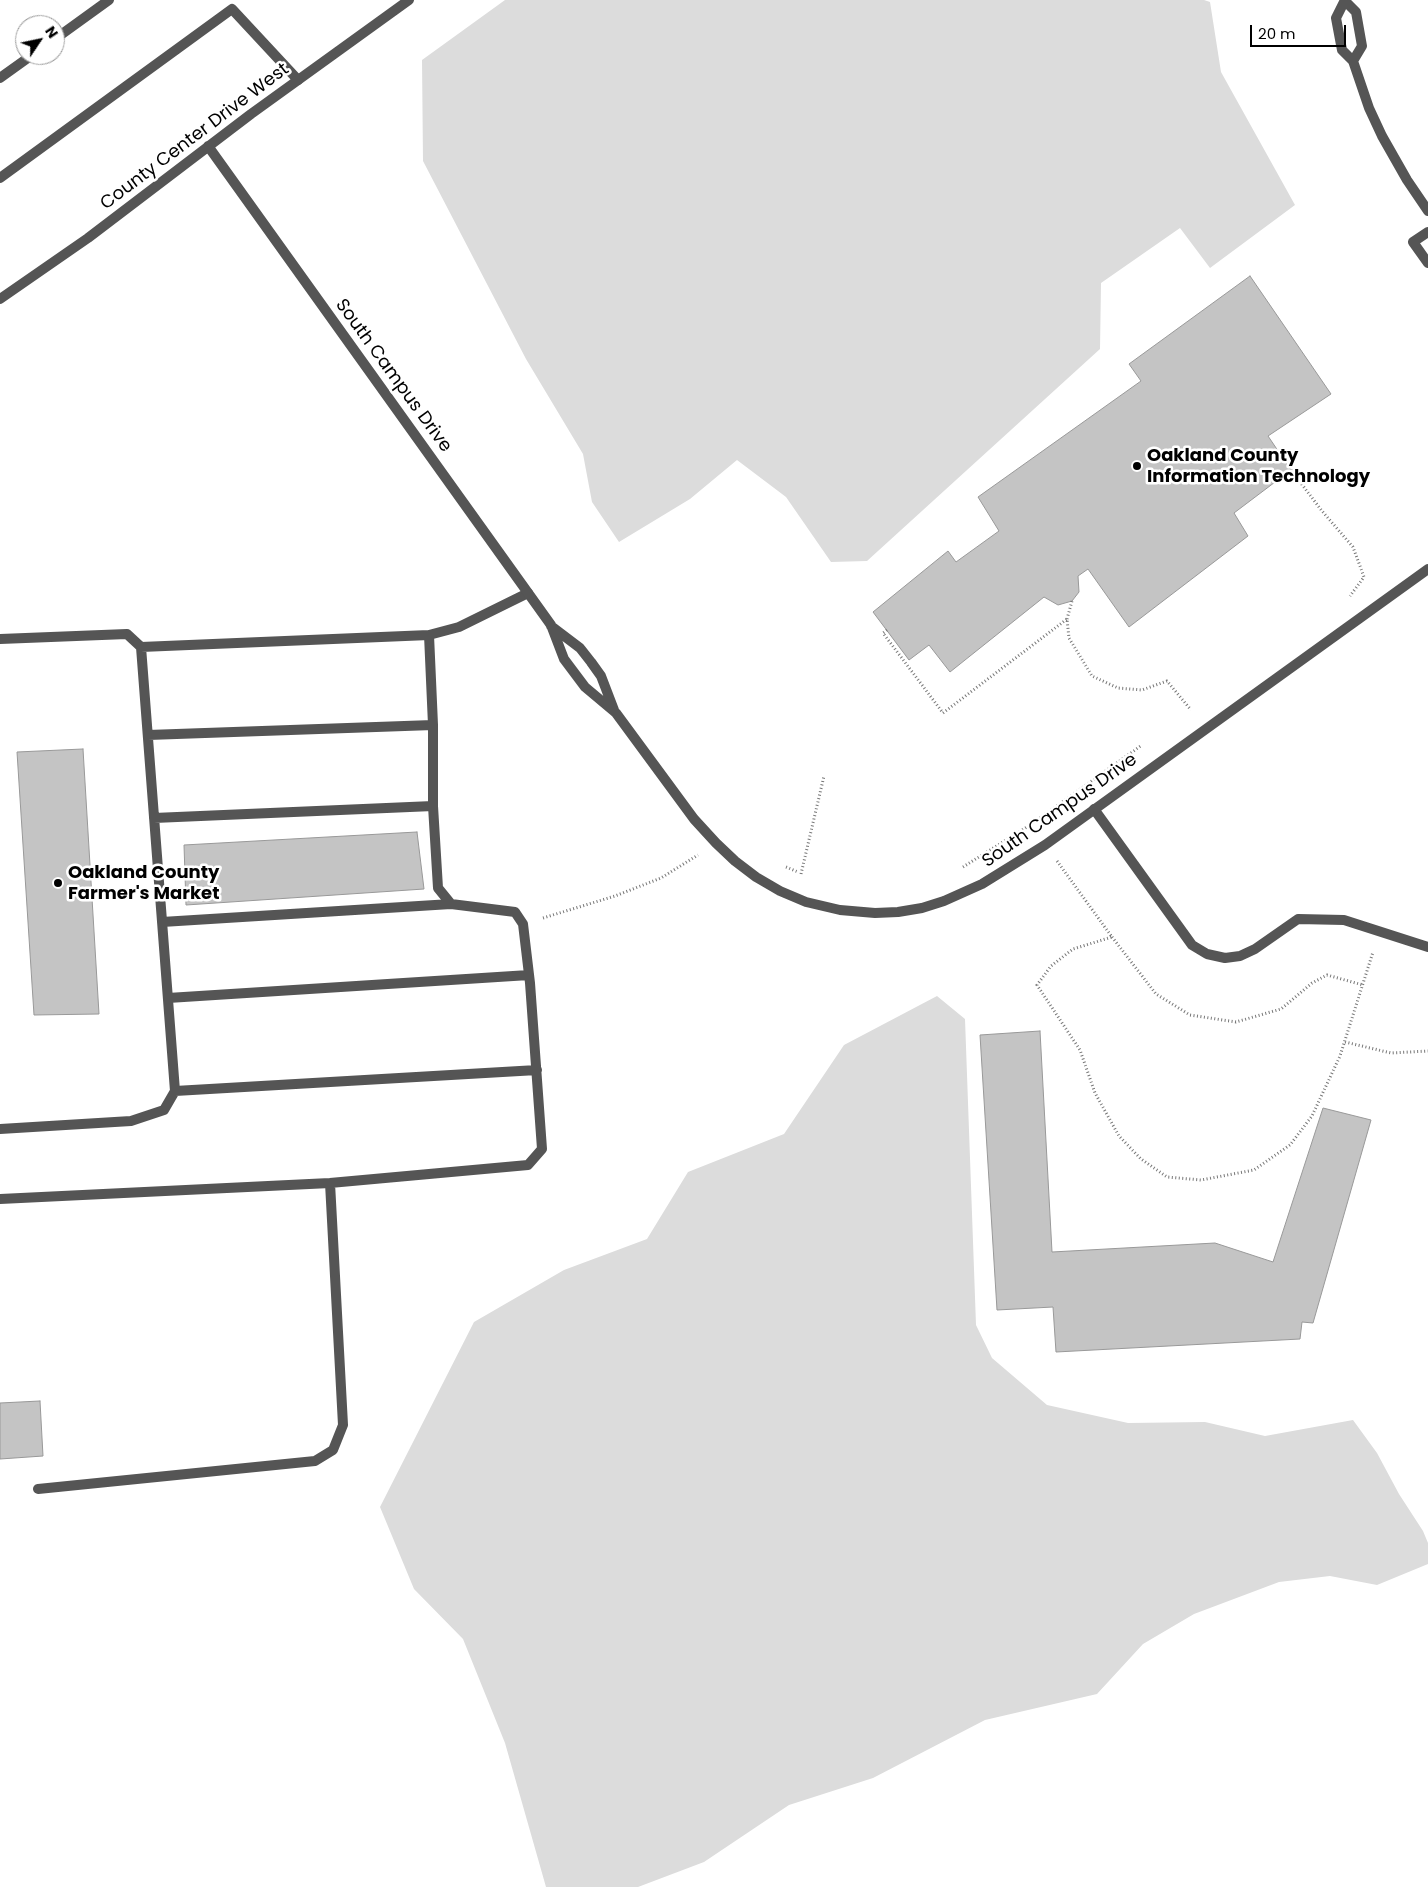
<!DOCTYPE html>
<html>
<head>
<meta charset="utf-8">
<style>
	body { margin:0 }
	#map { position:relative; width:1428px; height:1887px; overflow:hidden; background:#fff; font-family:Poppins,sans-serif }
	canvas { display:block }
	.north { position:absolute; left:15px; top:15px; width:50px; height:50px; box-sizing:border-box; background:#fff; border:1px solid #999; border-radius:50%; rotate:56deg; font-size:14px; font-weight:700; line-height:20px; text-align:center; color:#000 }
	.north::after { content:''; display:block; margin:auto; width:18px; height:22px; background:#000; clip-path:polygon(50% 0,100% 100%,50% 72%,0 100%) }
	.scale { position:absolute; left:1250px; top:25px; width:96px; height:22px; box-sizing:border-box; border:2px solid #000; border-top:0; padding-left:6px; font-size:15px; line-height:18px; white-space:nowrap; color:#000; -webkit-text-stroke:4px #fff; paint-order:stroke }
</style>
</head>
<body>
<div id="map">
<canvas width="1428" height="1887"></canvas>
<div class="north">N</div>
<div class="scale">20 m</div>
</div>
<script>
const c = document.querySelector('canvas').getContext('2d');
c.lineJoin = 'round';
function paint(path, color) {
  c.fillStyle = color;
  c.fill(path, 'evenodd');
}
function poly(rows) {
  const path = new Path2D();
  for (const r of rows) {
    path.moveTo(r[0], r[1]);
    for (let i = 2; i < r.length; i += 2) path.lineTo(r[i], r[i + 1]);
  }
  return path;
}
function trace(path, color, width, dash) {
  c.strokeStyle = color;
  c.lineWidth = width;
  c.lineCap = dash ? 'butt' : 'round';
  c.setLineDash(dash || []);
  c.stroke(path);
}
function write(font, color, halo, rows, align = 'center') {
  c.font = font + ' Poppins,sans-serif';
  c.lineWidth = 5;
  c.setLineDash([]);
  c.textBaseline = 'middle';
  c.strokeStyle = halo;
  c.fillStyle = color;
  for (const [text, x, y, turn = 0] of rows) {
    c.save();
    c.translate(x, y);
    c.rotate((+turn || 0) * Math.PI / 180);
    c.textAlign = isNaN(turn) ? turn : align;
    if (halo) c.strokeText(text, 0, 0);
    c.fillText(text, 0, 0);
    c.restore();
  }
}
paint(poly([
	[505,0,1204,0,1210,2,1221,72,1295,205,1210,268,1180,228,1101,283,1100,349,867,561,831,562,786,497,737,460,690,499,619,542,592,502,583,454,526,359,423,161,422,60],
	[937,996,965,1019,976,1325,992,1358,1047,1405,1128,1423,1205,1422,1265,1436,1353,1420,1377,1453,1399,1494,1423,1531,1428,1543,1428,1564,1377,1585,1330,1576,1279,1582,1194,1614,1143,1644,1097,1694,985,1720,873,1778,789,1805,704,1862,638,1887,546,1887,505,1743,463,1639,414,1589,380,1507,474,1322,564,1270,647,1239,688,1172,784,1134,844,1045]
]), '#dcdcdc');
const building = poly([
	[1250,276,1331,394,1268,436,1291,470,1234,513,1248,536,1129,627,1088,569,1078,576,1079,592,1072,601,1058,605,1044,597,950,672,929,645,909,660,873,612,948,551,956,562,999,531,978,497,1141,381,1129,364,1250,276],
	[83,749,99,1014,34,1015,17,752,83,749],
	[417,832,424,889,186,905,184,845,417,832],
	[1040,1031,1052,1252,1215,1243,1273,1262,1323,1108,1371,1120,1313,1323,1302,1322,1300,1339,1056,1352,1053,1307,997,1310,980,1035,1040,1031],
	[40,1401,43,1456,0,1459,0,1403,40,1401]
]);
paint(building, '#c4c4c4');
trace(building, '#999', 1);
trace(poly([
	[1291,470,1322,511,1353,547,1364,577,1350,596],
	[1067,619,1072,601],
	[887,630,883,633,943,713,1067,619,1069,638,1092,676,1118,688,1142,690,1167,681,1191,710],
	[1057,861,1112,937,1073,949,1051,966,1037,985,1080,1050,1095,1093,1119,1136,1141,1159,1167,1177,1201,1180,1254,1170,1290,1145,1312,1116,1340,1056,1373,952],
	[786,867,798,872],
	[963,867,1030,825,1142,745],
	[801,874,824,776],
	[543,918,615,896,661,878,698,855],
	[1112,937,1156,994,1190,1015,1236,1022,1281,1009,1312,983,1327,975,1363,985],
	[1345,1042,1391,1053,1428,1051]
]), '#777', 3, [1, 2.5]);
trace(poly([
	[55,39,109,0],
	[0,78,32,55],
	[0,178,232,9,298,80],
	[1428,232,1413,242,1428,263],
	[0,639,127,634,141,647,429,635,459,627,528,593],
	[148,735,433,725],
	[1094,809,1192,945,1207,954,1225,958,1240,956,1255,949,1298,919,1344,920,1428,947],
	[154,818,433,806],
	[162,922,451,904],
	[168,998,529,975],
	[175,1091,537,1070],
	[0,1129,131,1121,164,1110,175,1091,141,647],
	[0,1199,330,1183,528,1165,542,1149,530,983,523,924,515,912,451,904,438,888,433,806,433,725,429,635],
	[38,1489,315,1461,333,1450,343,1425,330,1183]
]), '#555', 10);
trace(poly([
	[1345,0,1336,18,1342,50,1353,61,1369,108,1382,136,1407,180,1428,211],
	[1345,1,1356,12,1362,46,1353,61],
	[208,146,551,625,564,659,585,687,616,713,694,819,716,843,735,861,756,877,780,891,806,902,840,910,875,913,898,912,922,908,944,901,982,884,1045,845,1428,569],
	[0,299,88,238,251,114,409,0],
	[551,626,580,648,591,662,601,676,614,710]
]), '#555', 10);
for (const [x, y, r, color] of [
	[1137,466,5,"#000"],
	[58,883,5,"#000"]
]) {
  const dot = new Path2D();
  dot.arc(x, y, r, 0, 2 * Math.PI);
  c.fillStyle = color;
  c.fill(dot);
  trace(dot, '#fff', 2);
}
write('18px', '#000', '#fff', [
	["County Center Drive West",195,137,-37],
	["South Campus Drive",393,376,54],
	["South Campus Drive",1060,811,-35]
]);
write('bold 18px', '#000', '#fff', [
	["Oakland County",1147,456],
	["Information Technology",1147,477],
	["Oakland County",68,873],
	["Farmer's Market",68,894]
], 'left');
</script>
</body>
</html>
